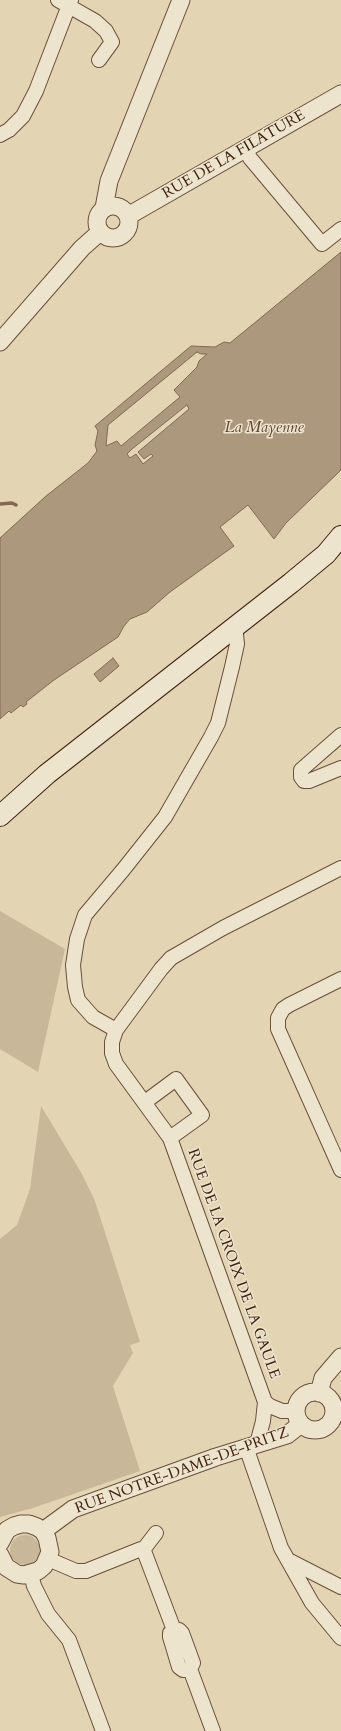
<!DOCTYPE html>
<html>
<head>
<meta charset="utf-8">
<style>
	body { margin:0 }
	canvas { display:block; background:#e3d5b3 }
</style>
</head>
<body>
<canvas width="341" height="1731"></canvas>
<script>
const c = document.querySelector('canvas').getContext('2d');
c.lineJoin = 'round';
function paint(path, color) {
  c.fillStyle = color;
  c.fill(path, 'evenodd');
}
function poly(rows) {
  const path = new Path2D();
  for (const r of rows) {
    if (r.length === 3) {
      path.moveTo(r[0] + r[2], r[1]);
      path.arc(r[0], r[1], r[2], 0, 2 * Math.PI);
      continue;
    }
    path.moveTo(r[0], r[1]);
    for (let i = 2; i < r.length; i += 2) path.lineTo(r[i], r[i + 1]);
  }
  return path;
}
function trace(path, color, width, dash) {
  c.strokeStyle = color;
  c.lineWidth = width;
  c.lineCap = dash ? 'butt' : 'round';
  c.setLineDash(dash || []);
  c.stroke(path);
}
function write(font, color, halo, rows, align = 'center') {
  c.font = font + ' Cardo,serif';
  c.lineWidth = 3;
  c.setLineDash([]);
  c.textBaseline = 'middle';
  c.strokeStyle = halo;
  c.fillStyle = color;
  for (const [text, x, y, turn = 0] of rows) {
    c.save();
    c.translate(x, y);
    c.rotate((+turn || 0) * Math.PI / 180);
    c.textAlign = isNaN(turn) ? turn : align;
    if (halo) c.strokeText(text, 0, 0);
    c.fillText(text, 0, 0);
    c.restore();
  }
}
paint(poly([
	[0,911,65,949,38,1072,0,1049],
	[41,1106,82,1174,95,1201,140,1342,130,1345,133,1353,113,1386,140,1471,33,1508,0,1517,0,1239,17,1225,30,1189],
	[25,1550,15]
]), '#c8b798');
const water = poly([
	[341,252,341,470,286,523,274,539,248,505,220,527,234,546,170,592,147,612,130,619,124,626,118,637,54,680,26,702,27,704,23,707,21,705,11,713,9,711,0,719,0,538,46,496,88,463,97,451,95,445,98,431,95,426,191,346,215,347,224,342,230,343,341,252],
	[197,352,201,354,207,354,199,361,197,367,174,390,180,397,121,446,117,441,106,446,108,425,197,352],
	[187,405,189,409,138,452,144,459,151,454,153,456,143,464,136,454,130,458,127,454,132,449,187,405],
	[113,658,119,666,100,682,94,674,113,658]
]);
paint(water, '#ac987d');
trace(water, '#826953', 1);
trace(poly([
	[0,504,12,503,16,505]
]), '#826953', 3.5);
const minor = poly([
	[58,0,95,21,106,31,112,42,99,60],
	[0,135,9,130,23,116,36,91,71,0],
	[245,148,250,158,322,244,341,229],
	[341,735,301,770,301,777,304,781,309,781,341,768],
	[116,1030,93,1017,78,1000,75,987,73,965,77,939,85,915,123,870,165,817,211,737,218,723,232,667,237,644,235,626],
	[145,1102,176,1079,202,1115,170,1138],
	[341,1170,278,1029,278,1018,283,1009,289,1005,341,979],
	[265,1402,270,1406,282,1411,296,1411],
	[257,1444,263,1421,265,1402,170,1138,116,1064,112,1053,112,1042,116,1030,161,969,171,958,223,928,341,868],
	[246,1447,281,1548,312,1603,341,1638],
	[143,1550,156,1533],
	[48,1559,76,1571,86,1571,141,1549,144,1551,174,1630,170,1633,170,1637,179,1667,183,1670,187,1670,190,1669,193,1663,182,1633,179,1630,174,1630],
	[288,1560,341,1587],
	[31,1574,34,1586,48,1614,69,1640,103,1731],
	[190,1669,213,1731]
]);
const tertiary = poly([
	[113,222,16],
	[104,208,109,181,181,0],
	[128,216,341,94],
	[0,342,82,248,100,232],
	[315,1411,19],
	[319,1393,323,1378,341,1357],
	[43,1531,73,1509,216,1457,287,1435,301,1424],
	[0,1543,7,1530,14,1526,21,1524,29,1524,37,1527,43,1531,47,1538,50,1552,44,1566,38,1571,24,1575,17,1574,6,1567,0,1555]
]);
const secondary = poly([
	[0,816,47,774,291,583,326,554,341,536]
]);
trace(minor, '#6a4f3b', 16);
trace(tertiary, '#6a4f3b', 19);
trace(secondary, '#422213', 22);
trace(minor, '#ede4ce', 14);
trace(tertiary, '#ede4ce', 17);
trace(secondary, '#ede4ce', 20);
write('15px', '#422213', '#ede4ce', [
	["RUE DE LA FILATURE",234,155,-30],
	["RUE DE LA CROIX DE LA GAULE",233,1264,70],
	["RUE NOTRE-DAME-DE-PRITZ",182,1471,-20]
]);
write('italic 16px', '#624533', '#ede4ce', [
	["La Mayenne",264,428]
]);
</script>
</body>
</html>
